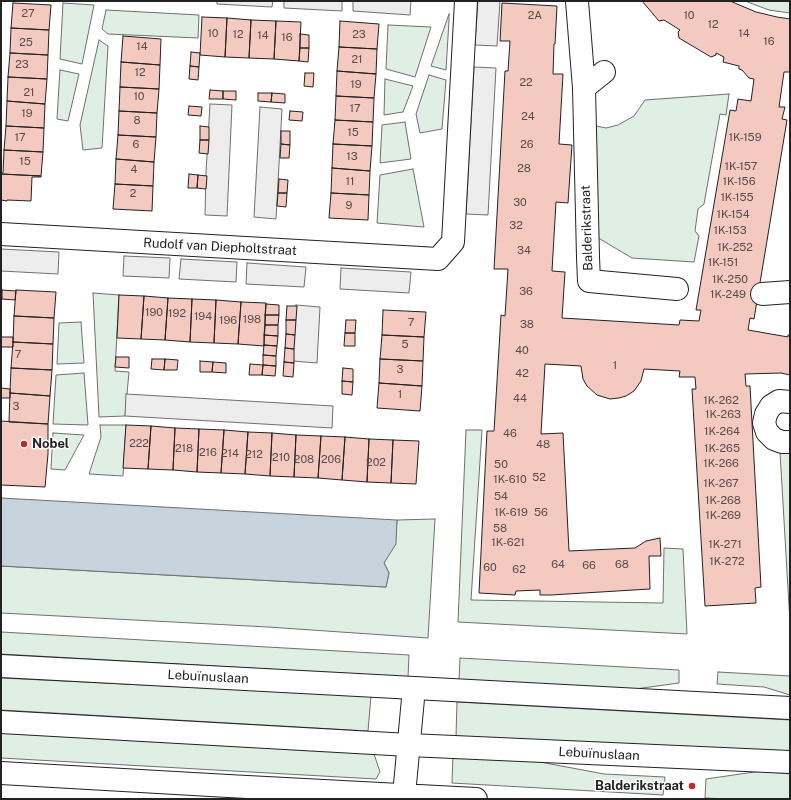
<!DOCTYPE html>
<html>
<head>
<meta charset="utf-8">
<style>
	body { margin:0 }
	#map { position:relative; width:791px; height:800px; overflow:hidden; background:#fff; font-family:"Public Sans",sans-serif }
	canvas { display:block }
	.frame { position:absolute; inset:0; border:2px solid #222; pointer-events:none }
</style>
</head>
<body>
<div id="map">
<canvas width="791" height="800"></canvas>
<div class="frame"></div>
</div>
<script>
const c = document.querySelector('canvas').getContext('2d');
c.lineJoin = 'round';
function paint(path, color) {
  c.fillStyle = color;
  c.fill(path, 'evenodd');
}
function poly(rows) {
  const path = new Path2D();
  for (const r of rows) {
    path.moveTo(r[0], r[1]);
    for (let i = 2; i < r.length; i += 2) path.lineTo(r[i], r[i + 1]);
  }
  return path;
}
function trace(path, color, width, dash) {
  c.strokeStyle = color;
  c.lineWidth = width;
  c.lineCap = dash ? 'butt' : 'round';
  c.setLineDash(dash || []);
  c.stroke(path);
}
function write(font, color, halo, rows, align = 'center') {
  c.font = font + ' "Public Sans",sans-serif';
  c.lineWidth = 3;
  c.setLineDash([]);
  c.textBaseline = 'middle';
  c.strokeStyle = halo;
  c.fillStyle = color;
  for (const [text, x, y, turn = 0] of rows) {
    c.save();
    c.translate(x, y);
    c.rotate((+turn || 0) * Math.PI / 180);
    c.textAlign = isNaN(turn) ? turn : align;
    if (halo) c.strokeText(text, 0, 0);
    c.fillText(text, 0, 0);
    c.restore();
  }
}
const green = poly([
	[745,1,790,1,790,13,769,10,745,1],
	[63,3,94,5,82,64,60,59,63,3],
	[106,10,199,15,198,38,108,34,102,29,106,10],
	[449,14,449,20,446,70,431,66,449,14],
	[388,25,431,27,415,77,386,69,388,25],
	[99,40,108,46,102,148,83,150,80,125,99,40],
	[60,70,79,74,68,121,57,119,60,70],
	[429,75,446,80,442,129,420,133,416,114,429,75],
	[385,79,413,86,403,112,384,115,385,79],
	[729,94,726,115,720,114,704,204,698,209,695,231,699,236,694,262,632,258,595,236,591,125,606,128,618,125,634,116,645,100,729,94],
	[405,122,411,159,380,163,382,125,405,122],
	[413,169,424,227,377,223,380,175,413,169],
	[93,293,119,295,115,371,129,372,125,416,99,417,93,293],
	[81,322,84,363,57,364,59,323,81,322],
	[84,373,88,425,53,424,56,375,84,373],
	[100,425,126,425,123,476,89,474,101,437,100,425],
	[466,430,482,430,471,600,663,603,664,548,683,549,687,634,458,622,466,430],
	[53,433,84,435,65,470,51,469,53,433],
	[780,452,790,452,790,623,780,452],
	[435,519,428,638,268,627,1,613,1,566,386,587,389,573,384,563,395,544,397,520,435,519],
	[1,632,409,655,408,677,1,654,1,632],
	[460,658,679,670,679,683,628,690,459,680,460,658],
	[718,672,790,676,790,695,764,687,717,684,718,672],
	[1,678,371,696,368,731,1,710,1,678],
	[457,702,790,720,790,756,456,736,457,702],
	[1,730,359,750,374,754,380,772,376,779,1,758,1,730],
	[453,755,519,758,604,774,665,777,663,795,452,783,453,755],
	[761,771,790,774,790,799,729,799,705,798,706,779,761,771]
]);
paint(green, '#e0efe3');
trace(green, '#6f6f6f', 1);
const parking = poly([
	[217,1,273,1,272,7,217,4,217,1],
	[284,1,342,1,342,11,284,8,284,1],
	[353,1,411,1,410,15,353,11,353,1],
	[478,1,500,1,497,46,475,45,478,1],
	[474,67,496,68,488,215,466,214,474,67],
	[210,104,232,105,227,216,205,215,206,172,210,104],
	[260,107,282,109,276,219,254,217,260,107],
	[1,249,59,252,58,274,1,271,1,249],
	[124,256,170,258,169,278,123,276,124,256],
	[181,259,237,262,236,282,179,279,181,259],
	[247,263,306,267,304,287,246,284,247,263],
	[341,268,411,272,409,293,340,289,341,268],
	[296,305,320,307,317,363,293,361,296,305],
	[126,394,333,406,332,428,125,416,126,394]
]);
paint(parking, '#ededed');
trace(parking, '#6f6f6f', 1);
const water = poly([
	[1,498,397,520,396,544,384,563,389,573,386,587,1,566,1,498]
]);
paint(water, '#c7d3dd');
trace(water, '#6f6f6f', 1);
const building = poly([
	[642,1,730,1,756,12,777,17,790,19,790,72,784,72,779,107,785,107,782,119,787,120,754,319,750,318,748,330,788,337,788,335,790,335,790,375,781,373,745,374,746,386,750,386,761,587,755,588,756,603,705,606,692,389,696,389,695,377,679,377,680,371,644,369,641,381,634,391,626,396,619,398,610,399,597,395,587,386,583,379,581,366,545,364,541,434,563,433,569,551,635,548,646,541,660,538,661,556,649,556,650,589,551,595,540,595,540,590,516,591,515,595,479,593,487,431,494,431,501,315,505,316,508,269,494,269,505,71,508,71,510,41,500,41,502,3,557,6,555,44,554,44,553,74,563,74,559,144,572,145,568,203,556,202,552,271,565,272,562,318,679,325,680,320,699,321,701,310,696,310,730,110,736,111,738,99,751,101,754,79,749,78,742,70,739,69,739,66,723,62,724,57,716,53,716,55,711,57,679,38,678,32,680,30,664,20,659,21,642,1],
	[13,3,51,5,49,30,11,28,13,3],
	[202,17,227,18,225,57,200,55,202,17],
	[227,18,251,20,249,58,225,57,227,18],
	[251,20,276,21,274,59,249,58,251,20],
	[276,21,301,22,299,61,274,59,276,21],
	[340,21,379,24,377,49,339,47,340,21],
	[11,28,49,30,48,55,10,53,11,28],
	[300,34,309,35,309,48,300,48,300,34],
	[123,36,161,39,160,65,121,62,123,36],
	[339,47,377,49,376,74,337,71,339,47],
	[300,48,309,48,308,62,299,61,300,48],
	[191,52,200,53,199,67,190,66,191,52],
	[10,53,48,55,47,79,8,77,10,53],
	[121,62,160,65,159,89,120,87,121,62],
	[190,66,199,67,198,80,189,79,190,66],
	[337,71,376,74,374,98,336,96,337,71],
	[305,73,314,73,313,87,304,86,305,73],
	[8,77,47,79,45,104,7,101,8,77],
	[120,87,159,89,157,113,119,111,120,87],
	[210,90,223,91,223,99,209,99,210,90],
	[223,91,236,91,236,100,223,99,223,91],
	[258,93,272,93,271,102,258,101,258,93],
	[272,93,285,94,285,103,271,102,272,93],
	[336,96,374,98,373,122,335,120,336,96],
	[7,101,45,104,44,128,6,126,7,101],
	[189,106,202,107,201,116,188,115,189,106],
	[119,111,157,113,156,137,118,135,119,111],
	[290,111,303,112,302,121,289,120,290,111],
	[335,120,373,122,372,146,333,144,335,120],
	[6,126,44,128,43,152,4,150,6,126],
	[200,126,209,127,209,140,200,140,200,126],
	[281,131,290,131,290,145,281,144,281,131],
	[118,135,156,137,154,162,116,159,118,135],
	[200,140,209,140,208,154,199,153,200,140],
	[281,144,290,145,289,158,280,158,281,144],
	[333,144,372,146,370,171,332,168,333,144],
	[4,150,43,152,41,176,1,174,1,173,3,173,4,150],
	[116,159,154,162,153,186,115,184,116,159],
	[332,168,370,171,369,195,331,193,332,168],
	[1,174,41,176,41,177,32,177,31,201,7,200,7,201,1,200,1,174],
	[189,174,198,175,197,188,188,188,189,174],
	[198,175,207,176,206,189,197,188,198,175],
	[279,179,288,180,287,193,278,193,279,179],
	[115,184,153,186,152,211,113,209,115,184],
	[278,193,287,193,286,207,277,206,278,193],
	[331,193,369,195,368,220,329,218,331,193],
	[2,290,16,291,15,300,2,299,2,290],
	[16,290,56,292,54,318,14,316,16,290],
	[119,295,144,296,141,339,117,338,119,295],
	[144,296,168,298,165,340,141,339,144,296],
	[168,298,192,299,190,342,165,340,168,298],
	[192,299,216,300,214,343,190,342,192,299],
	[216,300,241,302,238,344,214,343,216,300],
	[241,302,266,303,264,346,238,344,241,302],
	[266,304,279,305,279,315,265,315,266,304],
	[287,306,297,306,296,320,286,320,287,306],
	[383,310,426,312,424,337,382,335,383,310],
	[265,315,279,315,278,325,265,325,265,315],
	[14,316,54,318,53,344,13,342,14,316],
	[286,320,296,320,295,335,286,334,286,320],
	[346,320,356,320,355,333,345,333,346,320],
	[265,325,278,325,278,336,264,335,265,325],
	[345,333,355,333,355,346,344,346,345,333],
	[286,334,295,335,294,349,285,348,286,334],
	[264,335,278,336,277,346,264,345,264,335],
	[382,335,424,337,423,361,380,359,382,335],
	[1,337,13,337,13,347,1,347,1,337],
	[13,342,53,344,52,370,11,368,13,342],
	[264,345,277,346,276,356,263,355,264,345],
	[285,348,294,349,294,363,284,362,285,348],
	[263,355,276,356,276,366,263,365,263,355],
	[116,357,129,357,129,368,115,367,116,357],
	[152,359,165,359,164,370,151,369,152,359],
	[165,359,178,360,177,370,164,370,165,359],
	[380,359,423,361,422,386,379,383,380,359],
	[200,361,213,362,212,372,200,372,200,361],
	[213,362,226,363,226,373,212,372,213,362],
	[284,362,294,363,293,377,283,376,284,362],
	[250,364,263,365,262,375,249,375,250,364],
	[263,365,276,366,275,376,262,375,263,365],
	[11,368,52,370,50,396,10,393,11,368],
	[343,368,353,369,353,382,342,381,343,368],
	[342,381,353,382,352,395,342,394,342,381],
	[379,383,422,386,420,411,377,408,379,383],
	[1,388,10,389,10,398,1,398,1,388],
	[10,393,50,396,48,424,9,422,10,393],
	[1,421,48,424,48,454,45,487,1,485,1,421],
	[126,425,151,426,148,469,123,468,126,425],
	[151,426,175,428,173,470,148,469,151,426],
	[175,428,199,429,197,472,173,470,175,428],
	[199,429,224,430,221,473,197,472,199,429],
	[224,430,248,432,245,474,221,473,224,430],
	[248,432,272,433,270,476,245,474,248,432],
	[272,433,296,435,294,477,270,476,272,433],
	[296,435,321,436,318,478,294,477,296,435],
	[321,436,345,437,342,480,318,478,321,436],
	[345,437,369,439,367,482,342,480,345,437],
	[369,439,393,440,391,483,367,482,369,439],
	[393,440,419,441,416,484,391,483,393,440]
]);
paint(building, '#f3c9c0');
trace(building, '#222', 1);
const minor = poly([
	[577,1,584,88,588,257,589,281,677,289],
	[584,88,604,72],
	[1,234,438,259,453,242,466,1],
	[762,294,790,292],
	[790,402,779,401,771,406,766,414,764,423,767,432,774,439,782,442,790,442],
	[1,773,228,786,476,799],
	[404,795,414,688]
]);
const primary = poly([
	[1,666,790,708],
	[1,722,409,745,790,762]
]);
trace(minor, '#222', 24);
trace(primary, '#222', 24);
trace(minor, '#fff', 22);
trace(primary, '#fff', 22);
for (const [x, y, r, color] of [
	[24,444,4,"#c62828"],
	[692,786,4,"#c62828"]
]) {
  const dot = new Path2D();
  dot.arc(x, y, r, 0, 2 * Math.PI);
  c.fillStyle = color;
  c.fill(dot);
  trace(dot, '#fff', 1.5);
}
write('11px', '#564c4a', null, [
	["27",28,14],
	["2A",535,16],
	["10",689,16],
	["12",713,25],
	["10",213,34],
	["14",744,34],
	["12",238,35],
	["23",359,35],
	["14",263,36],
	["16",287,38],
	["16",769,42],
	["25",26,43],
	["14",142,47],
	["21",357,60],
	["23",22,65],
	["12",140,73],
	["22",526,83],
	["19",356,85],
	["21",29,93],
	["10",139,97],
	["17",355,109],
	["19",27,114],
	["24",528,117],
	["8",137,121],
	["15",353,133],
	["17",20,138],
	["1K-159",745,138],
	["6",136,145],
	["26",527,145],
	["13",352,157],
	["15",25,162],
	["1K-157",741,167],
	["28",524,169],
	["4",134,170],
	["11",350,182],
	["1K-156",739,182],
	["2",133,194],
	["1K-155",737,198],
	["30",520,203],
	["9",349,206],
	["1K-154",733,215],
	["32",516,226],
	["1K-153",730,231],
	["1K-252",735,248],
	["34",524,251],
	["1K-151",723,263],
	["1K-250",730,280],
	["36",526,292],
	["1K-249",728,295],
	["190",154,313],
	["192",177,314],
	["194",203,317],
	["198",252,320],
	["196",228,321],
	["7",411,323],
	["38",527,325],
	["5",405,345],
	["40",522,351],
	["7",18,355],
	["1",615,366],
	["3",400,370],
	["42",522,374],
	["1",400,395],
	["44",520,399],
	["1K-262",721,401],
	["3",16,407],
	["1K-263",723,415],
	["1K-264",722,432],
	["46",510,434],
	["222",139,444],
	["48",543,445],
	["218",184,449],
	["1K-265",722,449],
	["216",208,453],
	["214",230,454],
	["212",254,455],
	["210",281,458],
	["208",304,460],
	["206",331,460],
	["202",376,463],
	["1K-266",721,464],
	["50",501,465],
	["52",539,478],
	["1K-610",510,480],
	["1K-267",721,484],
	["54",501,497],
	["1K-268",723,501],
	["1K-619",511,513],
	["56",541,513],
	["1K-269",723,516],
	["58",500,529],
	["1K-621",508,543],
	["1K-271",725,545],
	["1K-272",727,562],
	["64",558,565],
	["68",622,565],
	["66",589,566],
	["60",490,568],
	["62",519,570]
]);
write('13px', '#222', '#fff', [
	["Balderikstraat",587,228,-92],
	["Rudolf van Diepholtstraat",220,247,3],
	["Lebuïnuslaan",208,677,3],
	["Lebuïnuslaan",599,754,3]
]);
write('bold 13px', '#222', '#fff', [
	["Nobel",32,444],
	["Balderikstraat",684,786,"right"]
], 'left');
</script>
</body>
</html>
